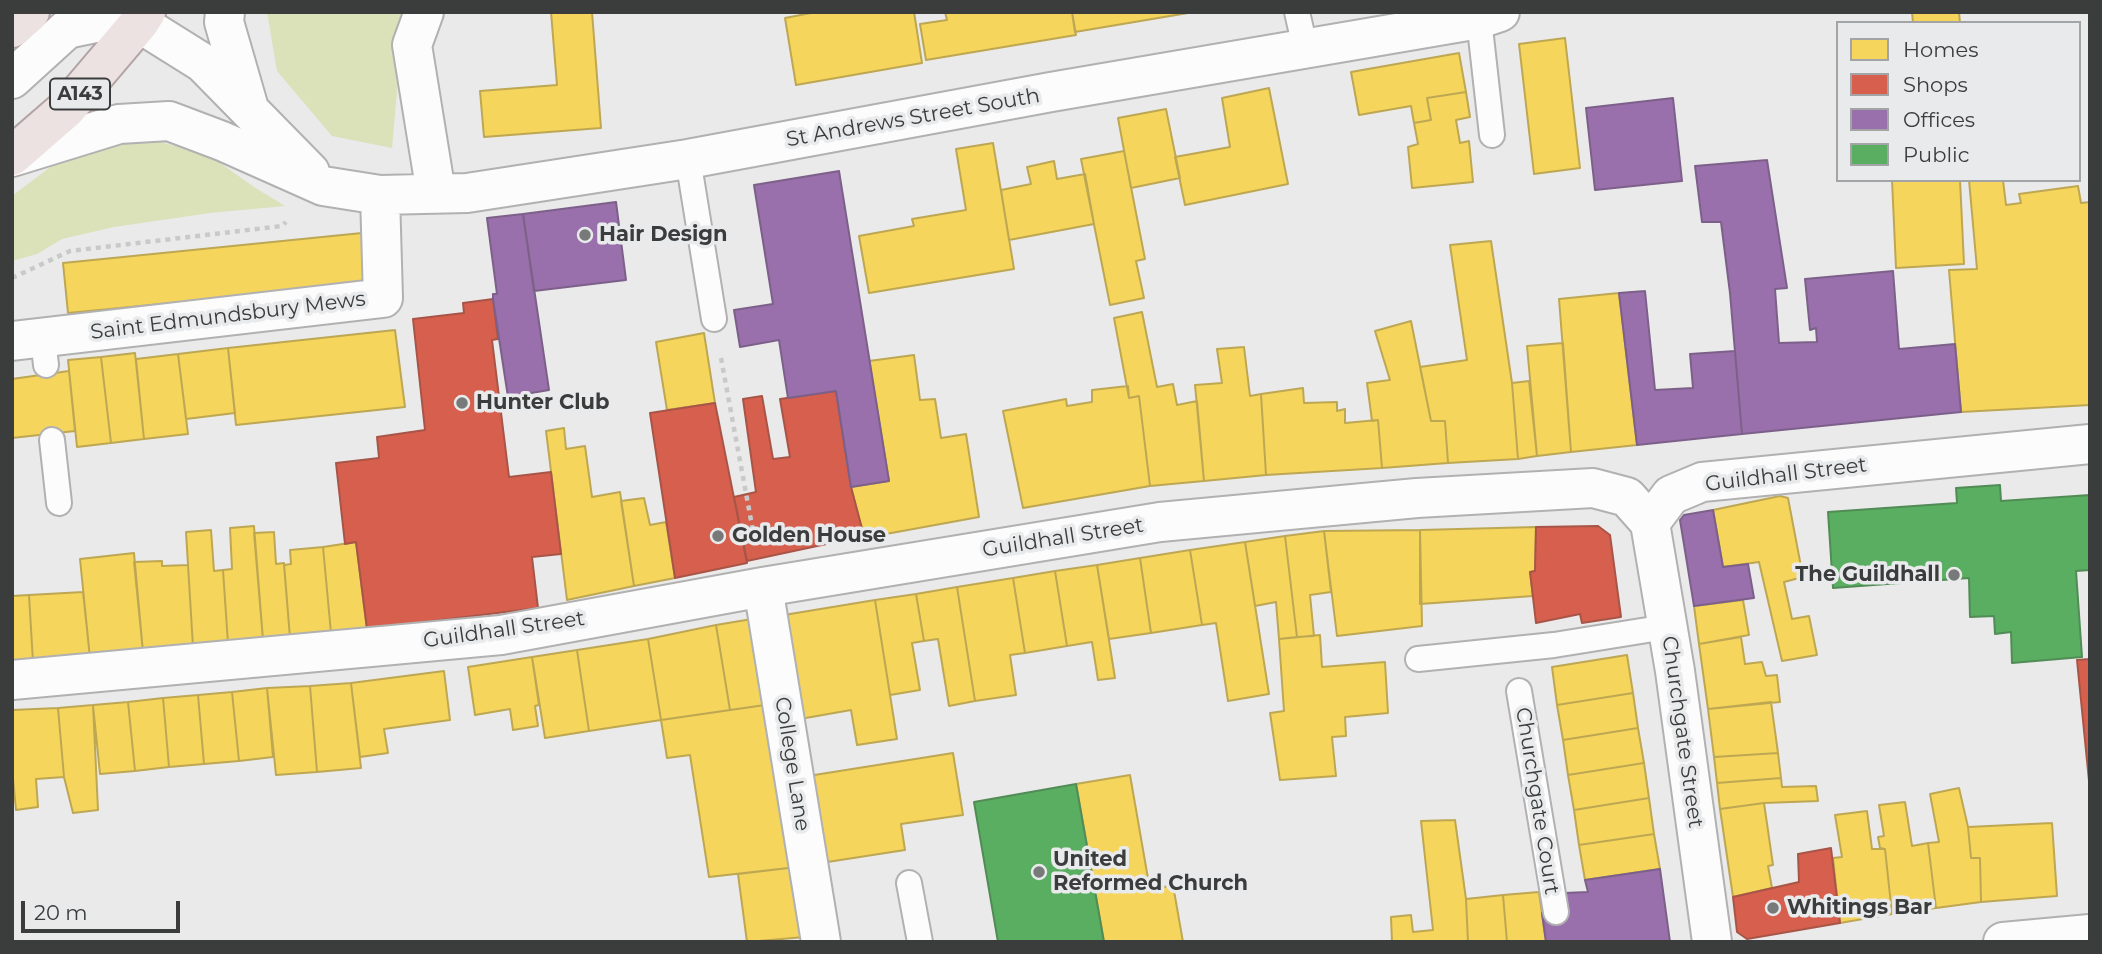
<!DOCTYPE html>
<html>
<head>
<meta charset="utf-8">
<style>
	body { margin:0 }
	#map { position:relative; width:2102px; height:954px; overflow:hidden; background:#eaeaeb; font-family:Montserrat,sans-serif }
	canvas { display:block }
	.frame { position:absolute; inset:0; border:14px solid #3b3c3c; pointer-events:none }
	.legend { position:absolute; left:1836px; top:21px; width:245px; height:161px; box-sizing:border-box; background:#e9eaec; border:2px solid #a3a4a6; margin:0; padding:9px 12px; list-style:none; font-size:21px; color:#3b3c3c }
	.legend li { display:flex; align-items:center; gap:14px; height:35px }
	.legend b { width:35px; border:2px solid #a3a4a6 }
	.scale { position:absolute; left:21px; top:901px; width:159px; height:32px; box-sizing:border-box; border:4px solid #3b3c3c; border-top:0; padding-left:9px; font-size:21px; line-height:24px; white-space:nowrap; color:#3b3c3c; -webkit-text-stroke:5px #e9eaec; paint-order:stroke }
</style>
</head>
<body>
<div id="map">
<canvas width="2102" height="954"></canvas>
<div class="frame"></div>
<ul class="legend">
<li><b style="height:19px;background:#f6d55c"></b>Homes</li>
<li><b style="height:19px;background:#d6604d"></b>Shops</li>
<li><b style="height:19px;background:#9970ab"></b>Offices</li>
<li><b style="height:19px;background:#5aae61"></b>Public</li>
</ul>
<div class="scale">20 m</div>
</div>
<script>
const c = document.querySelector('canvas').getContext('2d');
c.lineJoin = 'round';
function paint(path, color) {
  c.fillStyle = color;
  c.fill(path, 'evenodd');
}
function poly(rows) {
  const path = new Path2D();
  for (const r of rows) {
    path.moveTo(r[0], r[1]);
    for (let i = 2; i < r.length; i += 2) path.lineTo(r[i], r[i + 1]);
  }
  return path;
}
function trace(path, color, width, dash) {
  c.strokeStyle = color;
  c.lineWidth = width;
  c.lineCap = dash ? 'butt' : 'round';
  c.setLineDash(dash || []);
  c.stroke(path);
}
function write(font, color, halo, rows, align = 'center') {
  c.font = font + ' Montserrat,sans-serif';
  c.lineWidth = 7;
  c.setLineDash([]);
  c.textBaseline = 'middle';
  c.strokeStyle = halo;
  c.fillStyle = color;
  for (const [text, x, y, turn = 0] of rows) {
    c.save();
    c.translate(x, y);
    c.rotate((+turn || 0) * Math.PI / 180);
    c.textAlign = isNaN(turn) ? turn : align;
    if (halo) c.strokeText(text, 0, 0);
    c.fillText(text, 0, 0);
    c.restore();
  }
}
paint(poly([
	[267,12,409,12,401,46,392,148,332,136,277,71],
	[149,139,209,155,254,187,285,206,210,213,114,227,62,239,37,254,12,261,12,196,57,162,103,143]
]), '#dbe1b9');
const homes = poly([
	[551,12,592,12,601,128,484,137,480,91,557,85,551,12],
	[816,12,914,12,922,63,796,85,785,18,816,12],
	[945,12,1072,12,1076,35,926,60,920,24,947,20,945,12],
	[1072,12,1194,12,1075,32,1072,12],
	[1912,12,1959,12,1960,23,1913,23,1912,12],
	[1565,38,1580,168,1534,174,1519,44,1565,38],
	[1459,53,1466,92,1427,98,1431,120,1414,123,1411,106,1359,115,1351,72,1459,53],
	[1269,88,1288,184,1185,205,1175,157,1230,147,1222,98,1269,88],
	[1466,92,1470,117,1456,120,1460,143,1469,141,1473,182,1412,188,1408,147,1418,144,1414,123,1431,120,1427,98,1466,92],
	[1166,109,1180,178,1131,188,1118,118,1166,109],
	[993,143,1014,269,869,293,859,236,914,226,912,219,966,210,956,149,993,143],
	[1124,151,1145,259,1136,261,1144,298,1110,305,1081,159,1124,151],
	[1054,161,1057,179,1085,174,1094,224,1009,240,1001,190,1031,184,1027,167,1054,161],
	[1892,180,1960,180,1964,264,1896,268,1892,180],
	[1969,180,2003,180,2006,205,2021,203,2019,194,2078,186,2081,203,2090,202,2090,405,1961,412,1949,270,1977,269,1969,180],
	[362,233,368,284,68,313,63,263,362,233],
	[1491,241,1512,383,1518,459,1448,463,1445,421,1431,421,1420,367,1467,360,1450,245,1491,241],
	[1619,293,1637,445,1571,452,1559,299,1619,293],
	[1142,312,1157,387,1173,384,1177,405,1197,401,1204,481,1150,486,1139,396,1129,398,1114,318,1142,312],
	[1411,321,1431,421,1445,421,1448,463,1382,468,1378,420,1372,421,1367,383,1390,380,1375,331,1411,321],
	[395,330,405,407,236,425,228,348,395,330],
	[704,333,715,403,667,410,656,342,704,333],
	[1563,343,1571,452,1537,456,1527,346,1563,343],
	[1244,347,1250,396,1261,394,1266,475,1204,481,1195,385,1222,383,1217,349,1244,347],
	[228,348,235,413,186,419,178,354,228,348],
	[135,353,144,439,111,443,101,357,135,353],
	[178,354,188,434,144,439,136,359,178,354],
	[914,355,920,400,935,399,941,438,966,434,979,517,864,538,851,487,889,481,869,361,914,355],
	[101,357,111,443,77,447,68,360,101,357],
	[69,371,75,431,12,438,12,379,69,371],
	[1529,381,1537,456,1518,459,1512,383,1529,381],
	[1128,386,1129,398,1139,396,1150,486,1023,508,1003,411,1066,399,1067,406,1092,402,1092,390,1128,386],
	[1303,388,1304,403,1337,402,1337,411,1345,409,1345,423,1378,420,1382,468,1266,475,1261,394,1303,388],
	[564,428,566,449,585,446,592,497,620,492,634,586,567,600,546,431,564,428],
	[1780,496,1788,498,1803,577,1784,582,1792,619,1809,616,1817,655,1782,661,1759,562,1723,567,1713,510,1780,496],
	[644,498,650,525,666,522,675,578,634,586,621,501,644,498],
	[254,526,263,640,228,644,223,570,232,569,230,528,254,526],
	[1536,527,1535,571,1530,572,1533,596,1420,604,1420,530,1536,527],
	[211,530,214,571,223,570,228,644,193,647,186,532,211,530],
	[1420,530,1422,626,1337,636,1324,531,1420,530],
	[1324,531,1331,592,1310,595,1314,636,1297,637,1285,536,1324,531],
	[274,532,276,564,284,563,290,638,263,640,254,533,274,532],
	[1285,536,1297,637,1279,639,1276,602,1255,606,1245,542,1285,536],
	[356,542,367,629,331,633,323,547,356,542],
	[1245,542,1269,694,1228,701,1216,623,1202,625,1190,550,1245,542],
	[323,547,331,633,290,638,284,565,291,564,290,550,323,547],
	[1190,550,1202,625,1151,633,1140,558,1190,550],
	[134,553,143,652,90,658,80,559,134,553],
	[1140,558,1151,633,1109,639,1097,565,1140,558],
	[162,561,162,566,188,565,193,647,143,652,134,562,162,561],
	[1097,565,1115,678,1098,680,1092,642,1067,646,1055,571,1097,565],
	[1055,571,1067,646,1025,653,1013,578,1055,571],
	[1013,578,1025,653,1010,655,1016,695,975,701,957,587,1013,578],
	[957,587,975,701,949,706,938,639,924,641,916,594,957,587],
	[83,592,90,658,33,662,29,595,83,592],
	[916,594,924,641,912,643,920,690,890,695,875,600,916,594],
	[29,595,33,662,12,664,12,596,29,595],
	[875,600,897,739,857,745,851,710,800,719,784,615,875,600],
	[1743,600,1749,635,1699,644,1694,606,1743,600],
	[758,618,772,704,730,710,716,625,758,618],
	[716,625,730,710,661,720,648,639,716,625],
	[1320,635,1322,667,1385,662,1388,713,1345,717,1346,736,1332,737,1336,776,1280,780,1270,713,1284,711,1279,639,1320,635],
	[1741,637,1745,664,1762,662,1766,676,1777,675,1780,702,1708,709,1699,644,1741,637],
	[648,639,661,720,589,731,577,650,648,639],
	[577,650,589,731,545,738,532,657,577,650],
	[1627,655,1633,693,1557,705,1552,667,1627,655],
	[532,657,539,705,535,706,538,726,513,730,510,709,475,715,468,667,532,657],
	[444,671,450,720,384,729,388,753,360,757,351,683,444,671],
	[351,683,361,768,317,772,310,686,351,683],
	[310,686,317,772,276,775,267,688,310,686],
	[267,688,273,757,239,761,232,692,267,688],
	[232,692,239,761,204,764,198,695,232,692],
	[1633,693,1638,728,1563,740,1557,705,1633,693],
	[198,695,204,764,169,767,163,698,198,695],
	[163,698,169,767,135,771,128,702,163,698],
	[128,702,135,771,100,774,93,705,128,702],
	[1771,702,1778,753,1714,757,1708,709,1771,702],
	[772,704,797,867,709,877,690,755,667,758,661,720,772,704],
	[93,705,98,810,73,813,64,777,58,708,93,705],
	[58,708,64,777,36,779,38,807,16,810,12,768,12,710,58,708],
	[1638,728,1644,763,1568,775,1563,740,1638,728],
	[953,753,963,815,901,824,905,850,821,863,808,776,953,753],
	[1778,753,1781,778,1717,783,1714,757,1778,753],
	[1644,763,1649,798,1574,810,1568,775,1644,763],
	[1130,775,1150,890,1173,885,1183,942,1104,942,1076,784,1130,775],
	[1781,778,1782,787,1816,786,1818,801,1764,803,1720,809,1717,783,1781,778],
	[1959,788,1968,827,1971,858,1980,858,1981,902,1936,908,1928,843,1939,842,1930,794,1959,788],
	[1649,798,1654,834,1579,845,1574,810,1649,798],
	[1905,802,1912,846,1928,843,1936,908,1892,914,1885,849,1880,848,1878,837,1884,836,1879,805,1905,802],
	[1764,803,1773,865,1768,866,1772,888,1733,897,1720,809,1764,803],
	[1867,811,1872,849,1885,849,1892,914,1840,923,1833,858,1842,857,1835,815,1867,811],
	[1455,820,1466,899,1468,942,1392,942,1391,917,1411,915,1413,932,1433,930,1421,821,1455,820],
	[2052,823,2057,896,1981,902,1980,858,1971,858,1968,827,2052,823],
	[1654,834,1660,869,1585,880,1579,845,1654,834],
	[797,867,805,937,747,942,738,874,797,867],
	[1539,892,1546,942,1507,942,1503,895,1539,892],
	[1503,895,1507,942,1468,942,1466,899,1503,895]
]);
paint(homes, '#f6d55c');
trace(homes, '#bea752', 2);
const shops = poly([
	[493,299,498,339,492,340,509,477,551,472,561,554,532,557,538,608,367,629,356,542,345,544,336,463,379,458,377,437,425,430,413,319,464,313,463,303,493,299],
	[836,391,851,487,864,536,747,561,734,497,756,492,743,399,762,396,773,459,790,457,780,399,836,391],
	[715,403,747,563,675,578,650,413,715,403],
	[1598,526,1610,535,1621,617,1582,623,1580,614,1536,623,1530,572,1535,571,1536,527,1598,526],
	[2090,659,2090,791,2077,660,2090,659],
	[1831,848,1840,923,1747,939,1737,932,1733,897,1799,882,1798,854,1831,848]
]);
paint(shops, '#d6604d');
trace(shops, '#a85548', 2);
const offices = poly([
	[1673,98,1682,181,1595,190,1586,108,1673,98],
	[1767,160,1787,288,1775,289,1779,343,1817,342,1816,328,1810,330,1805,279,1893,271,1899,349,1955,344,1961,412,1742,434,1730,293,1721,222,1702,222,1695,166,1767,160],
	[839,171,889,481,851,487,836,391,788,398,779,340,740,347,734,310,773,304,754,185,839,171],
	[616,202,626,280,534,291,523,214,616,202],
	[523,214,549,390,508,397,493,299,493,294,497,294,487,218,523,214],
	[1645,291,1655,390,1693,388,1690,354,1735,351,1742,434,1637,445,1619,293,1645,291],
	[1713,510,1723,567,1748,564,1754,598,1694,606,1680,520,1684,515,1713,510],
	[1660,869,1670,942,1546,942,1542,913,1568,911,1564,893,1588,892,1585,880,1660,869]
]);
paint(offices, '#9970ab');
trace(offices, '#7d608a', 2);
const public = poly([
	[2000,485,2001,501,2090,495,2090,570,2076,571,2082,657,2012,663,2011,632,1995,634,1994,616,1970,617,1969,578,1833,588,1828,512,1957,503,1956,488,2000,485],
	[1076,784,1104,942,998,942,974,802,1076,784]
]);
paint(public, '#5aae61');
trace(public, '#518c56', 2);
const service = poly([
	[1297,12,1305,47],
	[1479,19,1492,135],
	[688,159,714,319],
	[43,338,46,365],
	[52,440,59,503],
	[1418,659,1554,645,1666,627],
	[1519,691,1556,912],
	[909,883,920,942]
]);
const minor = poly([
	[225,12,224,22,248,105],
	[424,12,412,45,436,193],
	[12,79,67,29,96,23,139,23,203,63,310,172],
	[12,157,119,124,169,121,222,141,323,186,380,195,467,193,688,159,1051,92,1479,19,1500,12],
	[12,341,383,298,380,195],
	[1650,523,1671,495,1702,482,2090,444],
	[1650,523,1675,671,1712,942],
	[763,587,821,942],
	[12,680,501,635,763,587,1160,522,1417,498,1593,488,1627,497,1650,523],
	[2003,942,2090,934]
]);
const primary = poly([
	[12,28,30,12],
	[12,156,66,109,139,23,146,12]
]);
trace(service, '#b1b1b1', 28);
trace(minor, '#b1b1b1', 42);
trace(primary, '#b2a4a4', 42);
trace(poly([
	[12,278,70,251,282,226,286,222],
	[721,358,755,542]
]), '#c8c9c9', 4.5, [5, 5]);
trace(service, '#fcfcfc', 24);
trace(minor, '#fcfcfc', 38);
trace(primary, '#ece2e2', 38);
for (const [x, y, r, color] of [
	[585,235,7,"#787979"],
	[462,403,7,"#787979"],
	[718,536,7,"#787979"],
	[1954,575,7,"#787979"],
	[1039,872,7,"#787979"],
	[1773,908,7,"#787979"]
]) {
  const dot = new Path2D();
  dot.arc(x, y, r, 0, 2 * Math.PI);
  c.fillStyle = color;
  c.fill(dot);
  trace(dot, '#e9eaec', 2.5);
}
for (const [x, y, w] of [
	[80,94,60]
]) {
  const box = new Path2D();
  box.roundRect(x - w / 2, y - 15.5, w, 31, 5);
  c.fillStyle = '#e9eaec';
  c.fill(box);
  trace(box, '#3b3c3c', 2);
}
write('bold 19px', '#3b3c3c', null, [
	["A143",80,94]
]);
write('21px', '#3b3c3c', '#e9eaec', [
	["St Andrews Street South",913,118,-10],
	["Saint Edmundsbury Mews",228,316,-7],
	["Guildhall Street",1786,475,-7],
	["Guildhall Street",1063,538,-9],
	["Guildhall Street",504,630,-8],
	["Churchgate Street",1682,732,82],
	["College Lane",792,764,81],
	["Churchgate Court",1537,801,81]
]);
write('bold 21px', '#3b3c3c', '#e9eaec', [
	["Hair Design",599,235],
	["Hunter Club",476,403],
	["Golden House",732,536],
	["The Guildhall",1940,575,"right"],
	["United",1053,860],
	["Reformed Church",1053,884],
	["Whitings Bar",1787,908]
], 'left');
</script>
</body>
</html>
